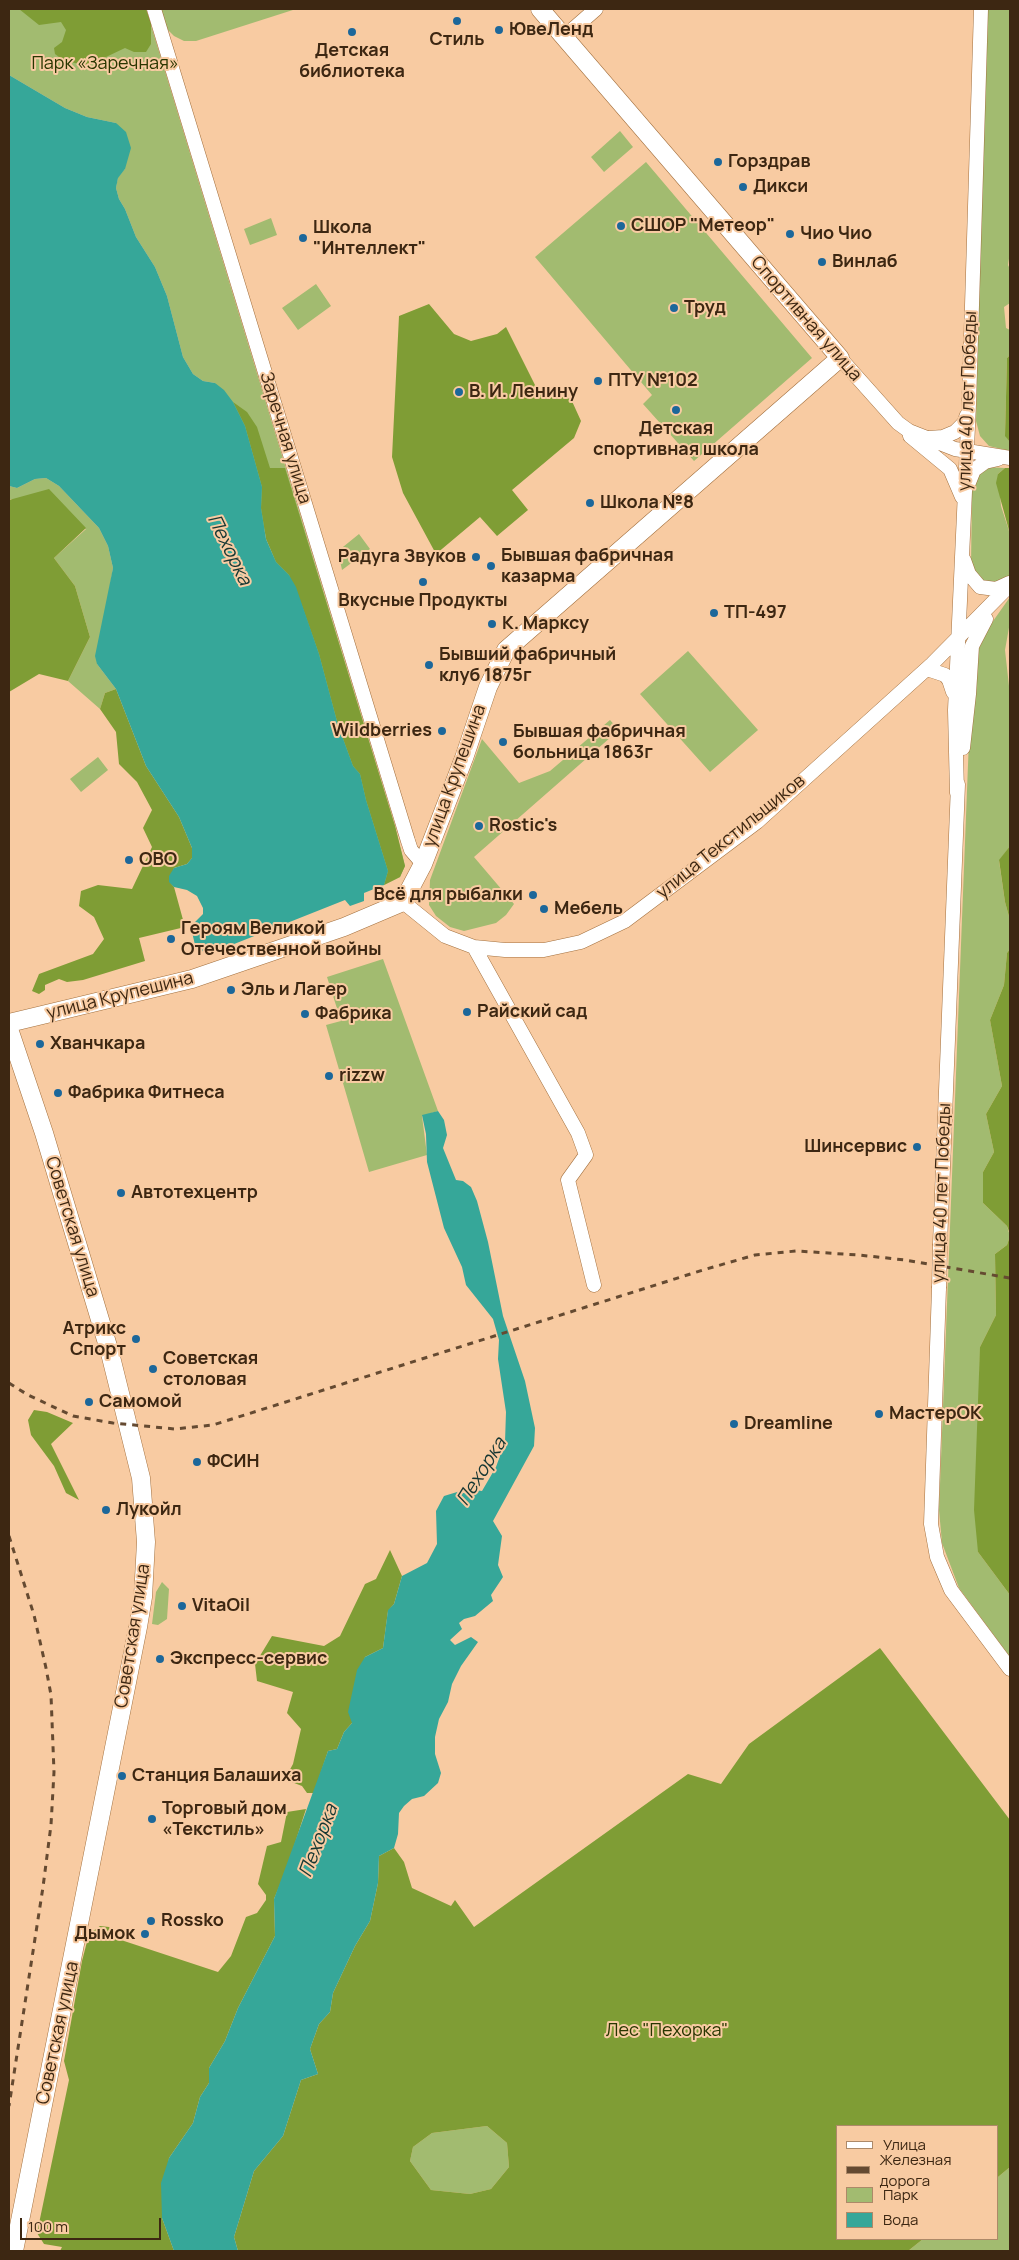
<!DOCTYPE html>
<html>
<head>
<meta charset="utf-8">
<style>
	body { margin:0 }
	#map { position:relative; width:1019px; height:2260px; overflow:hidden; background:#f8cba2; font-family:Manrope,sans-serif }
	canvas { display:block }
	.frame { position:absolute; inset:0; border:10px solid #3d2712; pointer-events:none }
	.legend { position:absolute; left:836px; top:2125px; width:162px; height:115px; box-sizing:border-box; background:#f8cba2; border:1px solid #ad8968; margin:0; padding:6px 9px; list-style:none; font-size:15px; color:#3d2712 }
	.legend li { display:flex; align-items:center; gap:10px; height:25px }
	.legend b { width:25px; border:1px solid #ad8968 }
	.scale { position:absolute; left:20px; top:2218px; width:141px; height:22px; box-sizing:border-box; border:2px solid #3d2712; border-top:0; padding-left:6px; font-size:15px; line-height:18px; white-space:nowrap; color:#3d2712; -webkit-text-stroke:4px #f8cba2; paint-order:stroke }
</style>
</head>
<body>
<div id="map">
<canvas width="1019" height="2260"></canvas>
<div class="frame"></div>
<ul class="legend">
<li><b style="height:6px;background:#fff"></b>Улица</li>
<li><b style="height:6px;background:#654a31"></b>Железная дорога</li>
<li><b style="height:14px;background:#a2bb70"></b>Парк</li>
<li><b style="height:14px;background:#36a799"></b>Вода</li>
</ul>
<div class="scale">100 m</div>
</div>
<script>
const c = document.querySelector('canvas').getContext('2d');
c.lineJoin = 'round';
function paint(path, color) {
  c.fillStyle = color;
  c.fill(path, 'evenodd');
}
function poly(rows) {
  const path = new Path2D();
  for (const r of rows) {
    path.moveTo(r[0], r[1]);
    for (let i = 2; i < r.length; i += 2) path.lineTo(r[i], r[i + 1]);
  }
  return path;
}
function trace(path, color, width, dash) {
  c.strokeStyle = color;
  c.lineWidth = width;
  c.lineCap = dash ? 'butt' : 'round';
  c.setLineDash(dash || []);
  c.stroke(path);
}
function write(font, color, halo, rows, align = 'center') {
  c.font = font + ' Manrope,sans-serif';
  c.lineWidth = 4;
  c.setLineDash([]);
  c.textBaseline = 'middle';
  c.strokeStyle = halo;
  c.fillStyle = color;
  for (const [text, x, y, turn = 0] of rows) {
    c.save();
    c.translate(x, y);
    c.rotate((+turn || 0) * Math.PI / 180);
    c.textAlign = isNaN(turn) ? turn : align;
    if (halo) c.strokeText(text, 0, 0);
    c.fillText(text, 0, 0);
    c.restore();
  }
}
paint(poly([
	[9,9,146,9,395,826,405,866,400,877,384,885,215,383,203,381,193,374,183,357,167,296,155,267,136,237,125,209,119,199,116,188,118,177,125,169,116,123,87,117,65,108,9,75],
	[160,9,296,9,196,41,184,41,174,36,166,28],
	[985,9,1010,9,1010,252,1008,265,1010,269,1010,303,1004,307,1006,328,1010,330,1010,355,1007,358,1005,435,1010,442,1010,451,989,446,980,436,976,421],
	[620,131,633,147,604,172,591,157],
	[646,162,812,358,694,461,643,404,652,395,535,257],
	[271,218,277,235,250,245,244,229],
	[316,284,331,306,298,330,282,308],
	[986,467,1005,468,998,474,1001,506,1010,534,1010,576,1004,582,982,584,971,566,972,492,974,478],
	[46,478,59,486,99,528,108,546,113,568,97,664,116,689,105,693,100,709,68,681,90,637,75,586,54,558,86,529,11,499,9,500,9,486,17,488,35,479],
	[359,534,370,549,342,570,338,551],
	[1010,597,1010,622,1005,650,1010,695,1010,846,999,861,1005,902,1010,920,1010,949,1007,953,1004,985,990,1020,1002,1086,986,1114,994,1152,983,1172,983,1203,1007,1226,1010,1236,1007,1245,995,1254,996,1315,980,1347,978,1552,1010,1595,1010,1657,959,1588,942,1543,939,1510,972,662,991,624],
	[688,651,758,730,710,772,640,694],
	[610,720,619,730,474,857,514,904,506,915,496,923,464,931,450,927,436,916,429,905,430,880,482,739,519,783,550,771],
	[98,757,108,770,81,792,70,779],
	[383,959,438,1111,422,1116,427,1155,369,1172,326,1025,341,1021,327,977],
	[162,1582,169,1589,167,1619,158,1625,152,1624,156,1592],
	[487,2126,507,2143,509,2167,491,2189,470,2194,431,2190,410,2161,413,2147,432,2133],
	[1010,2167,1010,2251,908,2251,923,2239,998,2239,998,2177]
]), '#a2bb70');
paint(poly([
	[19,9,146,9,151,23,151,44,146,52,134,52,125,48,87,66,63,60,55,54,54,48,62,42,66,30,61,22,39,25],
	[429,304,454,334,471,341,497,334,506,327,538,391,571,399,581,421,574,438,512,490,528,510,497,536,480,517,436,554,403,493,392,457,399,316],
	[1010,355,1010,442,1005,436,1007,358],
	[233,402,247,412,257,427,270,468,285,468,395,826,405,866,400,877,384,885,388,871,366,800,360,774,353,766,338,725,319,654,302,606,289,575,276,562,266,539,261,508,262,487,245,426],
	[1005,468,1010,468,1010,534,996,483,998,474],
	[49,489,86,528,54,558,75,586,90,637,68,681,39,674,9,692,9,500],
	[116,689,146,766,179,817,192,848,193,857,187,864,174,868,170,882,174,887,185,927,139,938,145,961,83,980,67,982,59,979,45,985,45,990,39,994,32,991,39,974,93,954,104,939,94,917,79,906,81,891,98,885,132,889,152,847,143,828,152,810,137,782,119,764,116,732,100,709,105,693],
	[1010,846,1010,920,1005,902,999,860],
	[1010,949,1010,1234,1007,1226,983,1203,983,1172,994,1152,986,1114,1002,1086,990,1020,1004,985,1007,953],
	[1010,1236,1010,1595,978,1552,974,1510,980,1347,996,1315,995,1254,1007,1245],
	[34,1410,47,1412,73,1423,51,1444,79,1500,66,1493,54,1466,31,1435,28,1420],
	[390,1550,402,1576,394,1604,388,1611,383,1648,365,1657,352,1723,344,1732,337,1749,328,1751,314,1793,307,1793,302,1786,289,1781,287,1775,293,1764,301,1729,287,1713,293,1692,257,1681,255,1664,272,1636,324,1646,340,1636,365,1584,376,1579],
	[880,1648,1010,1820,1010,2167,998,2177,998,2126,838,2126,838,2239,923,2239,908,2251,238,2251,234,2237,254,2171,283,2136,301,2080,318,2074,310,2049,319,2024,330,2012,333,1993,355,1946,370,1921,378,1883,379,1856,394,1848,404,1862,412,1888,451,1906,455,1900,474,1927,688,1774,721,1784,749,1744],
	[487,2126,507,2143,509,2167,491,2189,470,2194,431,2190,410,2161,413,2147,432,2133],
	[306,1809,287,1868,274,1899,275,1936,238,2008,225,2041,209,2068,209,2083,200,2097,193,2123,169,2158,162,2218,174,2251,60,2251,62,2247,44,2244,37,2233,69,2080,64,2061,82,1961,89,1934,100,1926,109,1927,118,1939,218,1972,231,1956,246,1917,257,1913,266,1900,266,1895,258,1884,267,1846,281,1842,287,1812]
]), '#7f9d35');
paint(poly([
	[9,75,65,108,87,117,116,123,126,132,131,148,125,169,118,178,116,188,119,199,125,209,136,237,155,267,167,296,183,357,193,374,203,381,215,383,224,390,233,402,245,426,262,487,261,508,266,539,276,562,289,575,296,587,319,654,338,725,353,766,360,774,366,800,388,871,384,885,364,893,364,901,350,906,345,900,214,952,200,951,195,945,192,932,194,923,203,914,203,908,197,896,187,890,174,887,169,882,169,876,174,868,187,864,192,858,192,848,179,817,146,766,116,689,97,664,95,656,113,568,108,546,99,528,59,486,46,478,35,479,17,488,9,486],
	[438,1111,444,1120,447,1135,443,1148,456,1180,463,1181,471,1187,477,1201,488,1242,503,1316,525,1381,535,1428,534,1446,493,1521,502,1536,498,1565,503,1577,491,1595,493,1601,475,1616,464,1619,459,1623,462,1629,450,1640,455,1645,471,1637,478,1642,461,1666,452,1684,448,1702,439,1719,435,1737,435,1754,441,1773,438,1783,424,1796,412,1799,404,1806,399,1813,398,1834,394,1848,379,1856,378,1883,370,1921,355,1946,333,1993,330,2012,319,2024,310,2049,318,2074,301,2080,283,2136,254,2171,234,2237,238,2251,174,2251,162,2218,161,2183,169,2158,193,2123,200,2097,209,2083,209,2068,225,2041,238,2008,275,1936,274,1899,328,1751,337,1749,344,1732,352,1723,348,1712,357,1670,365,1657,383,1648,388,1610,394,1604,402,1576,427,1563,437,1544,436,1511,444,1496,467,1489,482,1491,496,1467,505,1442,506,1412,498,1359,499,1340,493,1319,466,1285,462,1267,444,1228,427,1162,426,1134,422,1115]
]), '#36a799');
const minor = poly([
	[154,9,408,841,411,850,423,864],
	[564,37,596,9],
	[840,358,898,423,909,431,955,449,1010,458],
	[910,436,950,469,962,497],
	[929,438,943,437,955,432,964,423,967,415],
	[968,485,974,470,985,462,998,459],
	[964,560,969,574,980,587,996,589,1009,583],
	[927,669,945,675,949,680,953,692],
	[963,748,969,694,972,646,986,619],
	[957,793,955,710,969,404,981,9],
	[403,902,445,936,474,947,505,950,544,950,581,942,625,921,757,822,932,664,1010,585],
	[474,947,578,1133,586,1155,568,1180,594,1285],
	[940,1244,958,784],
	[939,1288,931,1524,937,1557,951,1590,1010,1669]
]);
const major = poly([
	[9,1023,192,979,344,927,403,902,423,864,464,758,488,687,506,650,840,358,540,9],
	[9,1029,44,1133,110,1353,141,1478,146,1542,143,1597,138,1627,14,2251]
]);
trace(minor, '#a3703e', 15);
trace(major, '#a3703e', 19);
trace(minor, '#fff', 14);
trace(major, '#fff', 18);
trace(poly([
	[9,1383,28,1395,73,1416,113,1423,175,1429,213,1425,703,1270,755,1255,796,1251,859,1255,905,1260,1010,1278],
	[9,1536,34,1615,46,1668,51,1695,54,1772,51,1825,43,1887,9,2106]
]), '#654a31', 3, [6, 6]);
const minorBridge = poly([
	[939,1288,940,1244]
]);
trace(minorBridge, '#a3703e', 15, []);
trace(minorBridge, '#fff', 14);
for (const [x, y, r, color] of [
	[457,21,5,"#1c679a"],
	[499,30,5,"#1c679a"],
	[352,32,5,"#1c679a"],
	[718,162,5,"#1c679a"],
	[743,187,5,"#1c679a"],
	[621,226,5,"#1c679a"],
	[790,234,5,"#1c679a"],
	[303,238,5,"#1c679a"],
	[822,262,5,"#1c679a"],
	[674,308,5,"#1c679a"],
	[598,381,5,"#1c679a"],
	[459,392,5,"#1c679a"],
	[676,410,5,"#1c679a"],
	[590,503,5,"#1c679a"],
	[476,557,5,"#1c679a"],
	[491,566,5,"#1c679a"],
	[423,582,5,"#1c679a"],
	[714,613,5,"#1c679a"],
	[492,624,5,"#1c679a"],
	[429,665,5,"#1c679a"],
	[442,731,5,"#1c679a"],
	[503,742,5,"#1c679a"],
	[479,826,5,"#1c679a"],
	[129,860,5,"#1c679a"],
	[533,895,5,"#1c679a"],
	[544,909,5,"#1c679a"],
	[171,939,5,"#1c679a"],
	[231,990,5,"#1c679a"],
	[467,1012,5,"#1c679a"],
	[305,1014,5,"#1c679a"],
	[40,1044,5,"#1c679a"],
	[329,1076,5,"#1c679a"],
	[58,1093,5,"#1c679a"],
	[917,1147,5,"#1c679a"],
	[121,1193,5,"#1c679a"],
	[136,1339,5,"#1c679a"],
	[153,1369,5,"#1c679a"],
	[89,1402,5,"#1c679a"],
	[879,1414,5,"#1c679a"],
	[734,1424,5,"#1c679a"],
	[197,1462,5,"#1c679a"],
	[106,1510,5,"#1c679a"],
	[182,1606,5,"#1c679a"],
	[160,1659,5,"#1c679a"],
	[122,1776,5,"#1c679a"],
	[152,1819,5,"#1c679a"],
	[151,1921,5,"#1c679a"],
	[145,1934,5,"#1c679a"]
]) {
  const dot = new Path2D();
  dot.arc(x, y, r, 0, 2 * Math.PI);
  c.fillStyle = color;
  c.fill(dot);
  trace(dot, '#f8cba2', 2);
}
write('bold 18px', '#3d2712', '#f8cba2', [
	["ЮвеЛенд",509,30],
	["Стиль",457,40,"center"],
	["Детская",352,51,"center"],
	["библиотека",352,72,"center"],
	["Горздрав",728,162],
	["Дикси",753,187],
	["СШОР \"Метеор\"",631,226],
	["Школа",313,228],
	["\"Интеллект\"",313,249],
	["Чио Чио",800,234],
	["Винлаб",832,262],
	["Труд",684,308],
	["ПТУ №102",608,381],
	["В. И. Ленину",469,392],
	["Детская",676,429,"center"],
	["спортивная школа",676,450,"center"],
	["Школа №8",600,503],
	["Бывшая фабричная",501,556],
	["казарма",501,577],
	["Радуга Звуков",466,557,"right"],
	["Вкусные Продукты",423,601,"center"],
	["ТП-497",724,613],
	["К. Марксу",502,624],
	["Бывший фабричный",439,655],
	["клуб 1875г",439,676],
	["Wildberries",432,731,"right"],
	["Бывшая фабричная",513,732],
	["больница 1863г",513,753],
	["Rostic's",489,826],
	["ОВО",139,860],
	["Всё для рыбалки",523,895,"right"],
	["Мебель",554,909],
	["Героям Великой",181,929],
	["Отечественной войны",181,950],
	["Эль и Лагер",241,990],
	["Райский сад",477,1012],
	["Фабрика",315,1014],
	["Хванчкара",50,1044],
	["rizzw",339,1076],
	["Фабрика Фитнеса",68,1093],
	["Шинсервис",907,1147,"right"],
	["Автотехцентр",131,1193],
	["Атрикс",126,1329,"right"],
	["Спорт",126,1350,"right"],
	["Советская",163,1359],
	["столовая",163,1380],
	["Самомой",99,1402],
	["МастерОК",889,1414],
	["Dreamline",744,1424],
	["ФСИН",207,1462],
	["Лукойл",116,1510],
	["VitaOil",192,1606],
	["Экспресс-сервис",170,1659],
	["Станция Балашиха",132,1776],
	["Торговый дом",162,1809],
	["«Текстиль»",162,1830],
	["Rossko",161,1921],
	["Дымок",135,1934,"right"]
], 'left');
write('18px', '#283600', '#f8cba2', [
	["Парк «Заречная»",105,64],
	["Лес \"Пехорка\"",667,2031]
]);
write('18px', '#3d2712', '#f8cba2', [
	["Спортивная улица",806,319,49],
	["улица 40 лет Победы",968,401,-88],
	["Заречная улица",285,438,73],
	["улица Крупешина",455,776,-70],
	["улица Текстильщиков",731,837,-39],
	["улица Крупешина",120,996,-14],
	["улица 40 лет Победы",942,1193,-88],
	["Советская улица",72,1227,73],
	["Советская улица",133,1636,-81],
	["Советская улица",58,2033,-78]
]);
write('italic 19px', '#163733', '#f8cba2', [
	["Пехорка",229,550,64],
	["Пехорка",482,1472,-58],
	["Пехорка",319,1841,-69]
]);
</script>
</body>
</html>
